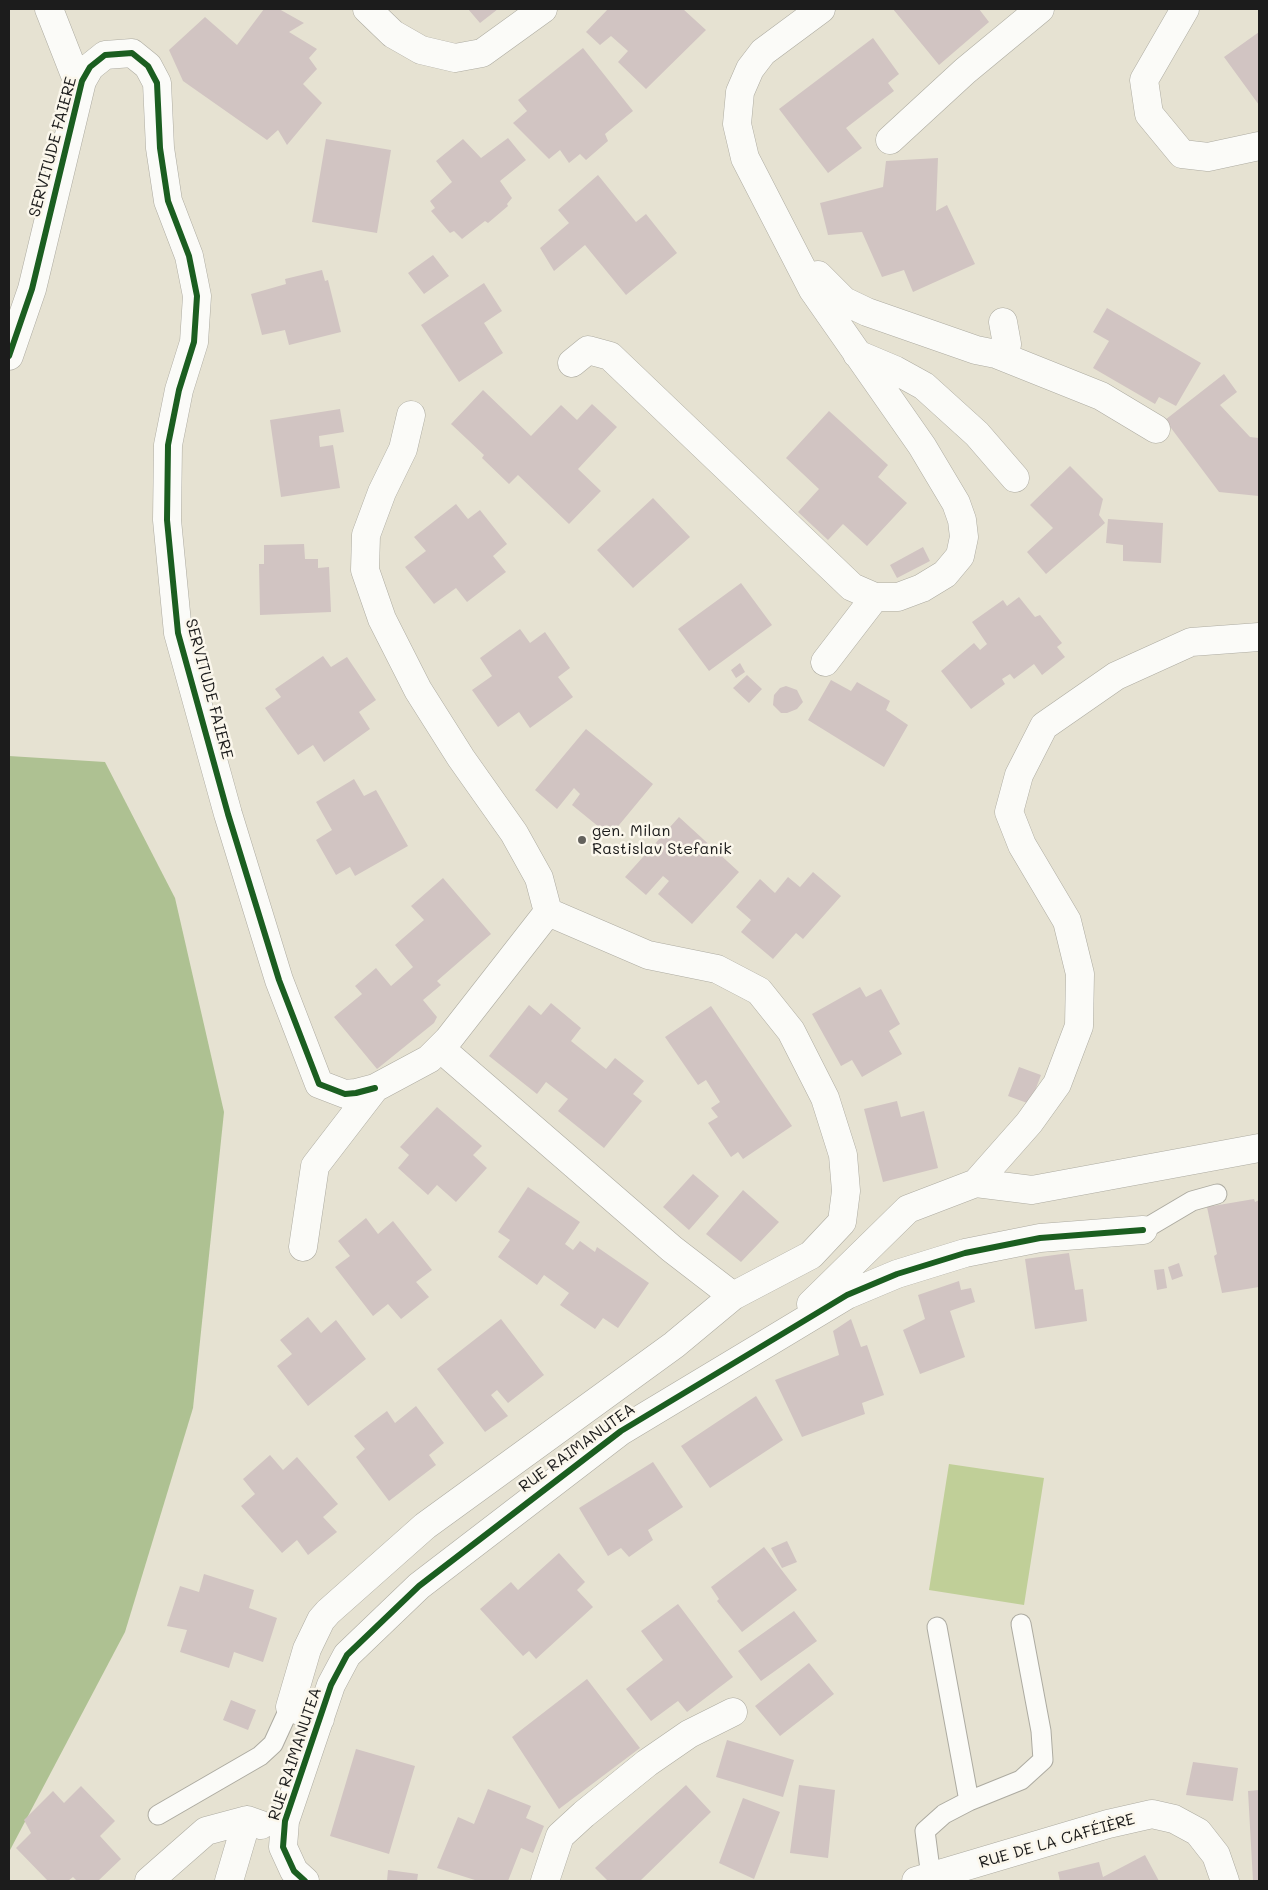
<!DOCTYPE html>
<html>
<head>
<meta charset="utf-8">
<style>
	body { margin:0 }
	#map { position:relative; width:1268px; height:1890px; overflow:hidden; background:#e6e2d2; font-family:Mali,sans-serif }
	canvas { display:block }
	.frame { position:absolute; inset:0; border:10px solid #1c1c1c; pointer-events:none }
</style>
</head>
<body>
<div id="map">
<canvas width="1268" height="1890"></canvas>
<div class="frame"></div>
</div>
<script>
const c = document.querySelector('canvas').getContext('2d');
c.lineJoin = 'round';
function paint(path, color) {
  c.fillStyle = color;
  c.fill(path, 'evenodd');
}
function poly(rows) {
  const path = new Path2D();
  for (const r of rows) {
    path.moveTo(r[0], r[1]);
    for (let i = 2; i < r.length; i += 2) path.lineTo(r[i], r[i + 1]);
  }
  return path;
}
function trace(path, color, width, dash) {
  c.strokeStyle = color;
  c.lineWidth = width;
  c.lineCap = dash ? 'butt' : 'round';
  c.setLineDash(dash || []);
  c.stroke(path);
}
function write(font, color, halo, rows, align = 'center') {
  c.font = font + ' Mali,sans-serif';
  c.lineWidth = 5;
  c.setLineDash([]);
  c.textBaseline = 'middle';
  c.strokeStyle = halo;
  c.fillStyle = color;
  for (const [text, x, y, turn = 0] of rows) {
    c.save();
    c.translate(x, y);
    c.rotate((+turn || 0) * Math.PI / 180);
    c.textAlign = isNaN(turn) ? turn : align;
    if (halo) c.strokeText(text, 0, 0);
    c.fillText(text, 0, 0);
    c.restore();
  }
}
paint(poly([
	[949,1464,1044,1478,1024,1605,929,1590]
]), '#c0cf98');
paint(poly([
	[9,756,105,762,175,898,224,1112,193,1408,125,1632,9,1852]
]), '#aec192');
paint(poly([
	[264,9,279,9,304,23,289,32,317,49,309,58,317,69,303,84,322,103,287,145,278,130,267,140,183,81,169,50,205,17,237,45],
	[468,9,498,9,480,23],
	[608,9,683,9,706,30,646,89,618,62,628,51,611,36,600,45,586,32],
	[893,9,979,9,989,22,939,65],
	[1259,32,1259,105,1224,57],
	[873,38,899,74,888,83,894,91,846,128,862,148,828,173,779,109],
	[583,48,633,111,605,134,608,141,586,160,580,154,569,163,560,150,549,159,513,123,527,111,518,100],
	[508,138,526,160,500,181,512,198,507,204,508,206,488,223,485,221,462,239,454,231,450,233,431,211,435,208,430,201,452,182,436,161,463,139,481,158],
	[326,139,391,150,377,233,312,222],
	[938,158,936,211,947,205,975,264,913,292,904,270,882,277,862,232,828,235,820,203,883,187,886,161],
	[598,175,636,222,646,214,677,253,626,295,585,245,554,271,540,248,569,223,558,210],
	[433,255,449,276,424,294,408,273],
	[322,270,325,281,328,280,341,332,289,345,285,330,262,335,251,294,286,284,285,279],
	[484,283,502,311,484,323,503,353,459,382,421,325],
	[1107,308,1201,363,1176,406,1159,397,1155,404,1093,368,1109,341,1093,332],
	[1224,374,1237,392,1220,405,1250,437,1259,438,1259,496,1219,492,1165,420],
	[483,390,531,436,561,405,577,420,592,404,617,427,578,469,601,491,569,524,518,475,509,484,482,458,484,455,451,424],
	[340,409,344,432,319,436,320,447,333,445,340,488,281,497,270,420],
	[829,411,888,465,878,477,907,503,867,546,843,524,828,540,798,512,819,489,786,458],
	[1070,466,1103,499,1099,515,1105,523,1046,574,1027,552,1053,528,1030,505],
	[653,498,690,537,633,588,597,550],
	[456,504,468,519,480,510,507,544,493,556,506,572,467,602,456,588,434,604,405,567,426,551,414,537],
	[1108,519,1163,523,1161,563,1123,561,1123,545,1106,543],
	[304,544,305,559,318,559,318,568,329,567,331,612,260,615,259,564,264,564,264,545],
	[923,547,930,561,897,578,890,565],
	[741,583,772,625,709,671,678,629],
	[1019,597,1035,617,1040,615,1062,643,1057,647,1065,657,1042,675,1034,664,1014,679,1010,674,1002,679,1005,684,971,709,941,671,974,643,980,650,987,644,972,622,1003,600,1007,606],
	[520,629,530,643,545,632,570,668,558,677,573,697,530,728,519,712,498,727,472,690,492,676,480,658],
	[323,656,331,667,347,657,376,700,359,712,370,729,324,762,313,745,298,755,265,708,281,697,275,689],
	[740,663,745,672,736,678,731,670],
	[747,675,762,689,749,703,733,688],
	[831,680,851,691,857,682,890,701,886,710,908,725,884,767,808,720],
	[786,686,797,690,803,702,797,709,787,713,781,713,773,705,774,695,780,688],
	[586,729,653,784,610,836,572,805,580,794,574,788,557,809,535,790],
	[354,779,364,796,376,790,408,846,355,876,350,867,336,875,316,840,332,830,316,802],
	[679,817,739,872,692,924,658,894,669,881,663,876,646,895,625,877],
	[813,872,841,896,803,939,796,933,773,959,741,932,751,920,736,907,760,879,775,893,788,877,800,887],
	[443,878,491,934,437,981,441,985,423,1000,437,1017,434,1023,377,1069,334,1017,362,994,355,986,376,968,391,986,413,967,395,945,424,920,411,906],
	[860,987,866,997,881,989,900,1024,889,1031,902,1054,862,1077,852,1060,841,1066,812,1014],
	[551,1003,581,1028,571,1041,606,1069,615,1058,644,1081,633,1094,642,1101,604,1148,558,1111,568,1099,546,1082,537,1094,489,1056,529,1005,541,1015],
	[711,1006,792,1126,743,1159,738,1152,731,1157,708,1123,718,1117,711,1108,720,1102,706,1080,698,1085,665,1037],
	[1019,1067,1041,1075,1030,1104,1008,1096],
	[897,1101,901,1117,924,1111,938,1168,883,1182,864,1109],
	[437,1107,482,1146,473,1155,487,1168,456,1202,437,1185,428,1195,398,1168,409,1155,400,1147],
	[693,1174,719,1196,689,1230,663,1207],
	[528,1187,580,1222,565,1244,573,1250,580,1241,595,1252,597,1247,649,1283,618,1328,603,1318,595,1329,560,1305,569,1293,544,1275,537,1285,498,1257,510,1240,498,1232],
	[743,1190,779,1222,741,1262,706,1234],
	[1254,1199,1255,1202,1259,1200,1259,1287,1222,1293,1214,1256,1217,1254,1207,1207],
	[366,1218,378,1234,393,1221,432,1270,416,1282,429,1297,401,1319,388,1304,373,1316,335,1267,350,1256,338,1241],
	[1069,1253,1075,1290,1083,1289,1087,1321,1035,1329,1025,1259],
	[1179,1263,1183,1276,1172,1280,1168,1267],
	[1164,1269,1167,1288,1157,1290,1154,1270],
	[959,1281,961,1290,971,1288,975,1302,950,1311,965,1357,920,1374,903,1330,925,1319,918,1295],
	[308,1317,321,1333,336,1320,366,1359,308,1406,277,1366,292,1354,280,1340],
	[501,1319,544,1375,508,1403,497,1390,491,1395,508,1416,485,1432,437,1369],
	[851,1319,861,1347,867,1345,884,1395,862,1403,865,1414,802,1437,775,1380,839,1355,833,1331],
	[756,1396,783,1440,710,1488,681,1446],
	[416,1406,444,1443,429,1455,436,1465,389,1501,356,1457,365,1449,354,1436,387,1411,395,1423],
	[270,1455,283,1470,297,1457,338,1504,323,1517,337,1532,308,1555,297,1540,282,1553,241,1506,255,1494,243,1479],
	[653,1462,683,1507,648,1530,653,1540,629,1557,621,1548,608,1556,579,1508],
	[787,1541,797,1562,782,1568,771,1548],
	[764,1547,797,1590,742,1632,717,1601,719,1599,711,1587],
	[559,1553,585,1582,577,1590,593,1607,536,1659,529,1651,523,1656,480,1609,511,1582,518,1590],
	[204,1574,254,1590,249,1608,277,1618,263,1662,234,1652,229,1668,180,1652,187,1630,167,1626,180,1586,199,1592],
	[678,1604,733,1677,687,1712,678,1701,651,1721,626,1689,663,1660,641,1631],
	[794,1611,817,1641,761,1681,738,1651],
	[809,1663,834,1694,780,1736,755,1706],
	[587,1679,640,1748,559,1809,512,1737],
	[231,1700,256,1710,248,1730,223,1720],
	[727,1740,794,1760,783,1797,716,1777],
	[356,1749,415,1766,389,1854,330,1836],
	[1193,1762,1238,1768,1233,1801,1186,1795],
	[686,1785,711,1812,640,1881,608,1881,595,1868],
	[799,1785,835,1790,828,1858,790,1853],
	[81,1786,115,1821,100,1836,121,1859,98,1881,77,1881,73,1877,68,1881,48,1881,16,1848,31,1833,24,1820,53,1791,64,1803],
	[488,1789,531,1806,526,1818,544,1826,533,1853,521,1848,508,1881,478,1881,437,1868,458,1817,474,1824],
	[1259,1790,1259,1881,1253,1881,1248,1791],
	[743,1798,780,1812,754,1879,719,1863],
	[1145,1855,1159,1881,1060,1881,1058,1872,1099,1862,1103,1877],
	[388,1870,418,1874,417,1881,387,1881]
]), '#d1c4c2');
const service = poly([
	[1143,1230,1192,1201,1217,1194],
	[937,1627,969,1801],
	[158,1815,260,1756,273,1744,290,1707],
	[931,1877,925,1831,944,1814,969,1801,1021,1780,1043,1760,1041,1731,1021,1624]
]);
const minor = poly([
	[49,9,80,88],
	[367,9,393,34,421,50,455,58,482,53,543,9],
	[1185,9,1144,80,1149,114,1182,154,1208,157,1259,146],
	[890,140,965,71,1040,9],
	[818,275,844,301,867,312,976,350,996,354,1007,344,1003,322],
	[857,354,895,370,924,386,977,434,1015,478],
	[996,354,1101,396,1156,429],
	[9,356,32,289,82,81,90,67,105,55,132,53,148,66,157,83,160,148,168,201,189,256,197,296,194,342,179,390,168,445,167,520,178,633,228,814,279,980,319,1084,345,1094,356,1093,375,1088],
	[572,363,588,350,610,356,852,587,875,597,898,597,922,588,945,574,960,556,964,537,962,520,956,503,922,446,813,290,745,158,737,124,740,92,750,69,763,52,821,9],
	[411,415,403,449,382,492,366,535,365,570,382,619,418,690,461,758,514,833,539,878,548,912],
	[825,662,875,597],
	[548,912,648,955,717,969,759,991,791,1031,825,1098,843,1155,846,1191,842,1222,811,1255,733,1296],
	[976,1183,1032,1190,1259,1148],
	[303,1247,315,1166,375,1088,429,1059,448,1040,548,912],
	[811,1304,908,1209,976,1183,1029,1123,1057,1084,1079,1026,1080,974,1067,921,1022,845,1009,812,1019,775,1044,726,1116,676,1191,642,1259,637],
	[320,1719,290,1707,307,1649,321,1620,328,1612,425,1526,674,1345,733,1296,672,1249,440,1048],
	[149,1881,206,1831,247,1820],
	[229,1881,247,1820,261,1825],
	[305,1881,294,1871,283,1847,285,1821,331,1685,347,1655,419,1586,621,1431,847,1295,897,1274,965,1253,1040,1238,1143,1230],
	[545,1881,560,1836,584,1814,647,1763,689,1734,733,1712],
	[916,1881,1108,1824,1152,1814,1174,1819,1198,1832,1216,1855,1225,1881]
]);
trace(service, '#adaba1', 21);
trace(minor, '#adaba1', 29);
trace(service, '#fbfbf8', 19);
trace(minor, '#fbfbf8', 28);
trace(poly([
	[9,356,32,289,82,81,90,67,105,55,132,53,148,66,157,83,160,148,168,201,189,256,197,296,194,342,179,390,168,445,167,520,178,633,228,814,279,980,319,1084,345,1094,356,1093,375,1088],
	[305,1881,294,1871,283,1847,285,1821,331,1685,347,1655,419,1586,621,1431,847,1295,897,1274,965,1253,1040,1238,1143,1230]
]), '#1b5e20', 6);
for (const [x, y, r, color] of [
	[582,840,5,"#63615c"]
]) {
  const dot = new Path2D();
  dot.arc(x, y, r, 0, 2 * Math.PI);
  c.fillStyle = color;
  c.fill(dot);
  trace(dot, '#fbf7ec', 2);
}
write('16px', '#1c1c1c', '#fbf7ec', [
	["SERVITUDE FAIERE",53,147,-75],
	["SERVITUDE FAIERE",209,689,75],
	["RUE RAIMANUTEA",577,1448,-36],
	["RUE RAIMANUTEA",295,1754,-72],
	["RUE DE LA CAFÉIÈRE",1057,1841,-16]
]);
write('16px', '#1c1c1c', '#fbf7ec', [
	["gen. Milan",592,831],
	["Rastislav Stefanik",592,849]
], 'left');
</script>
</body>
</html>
